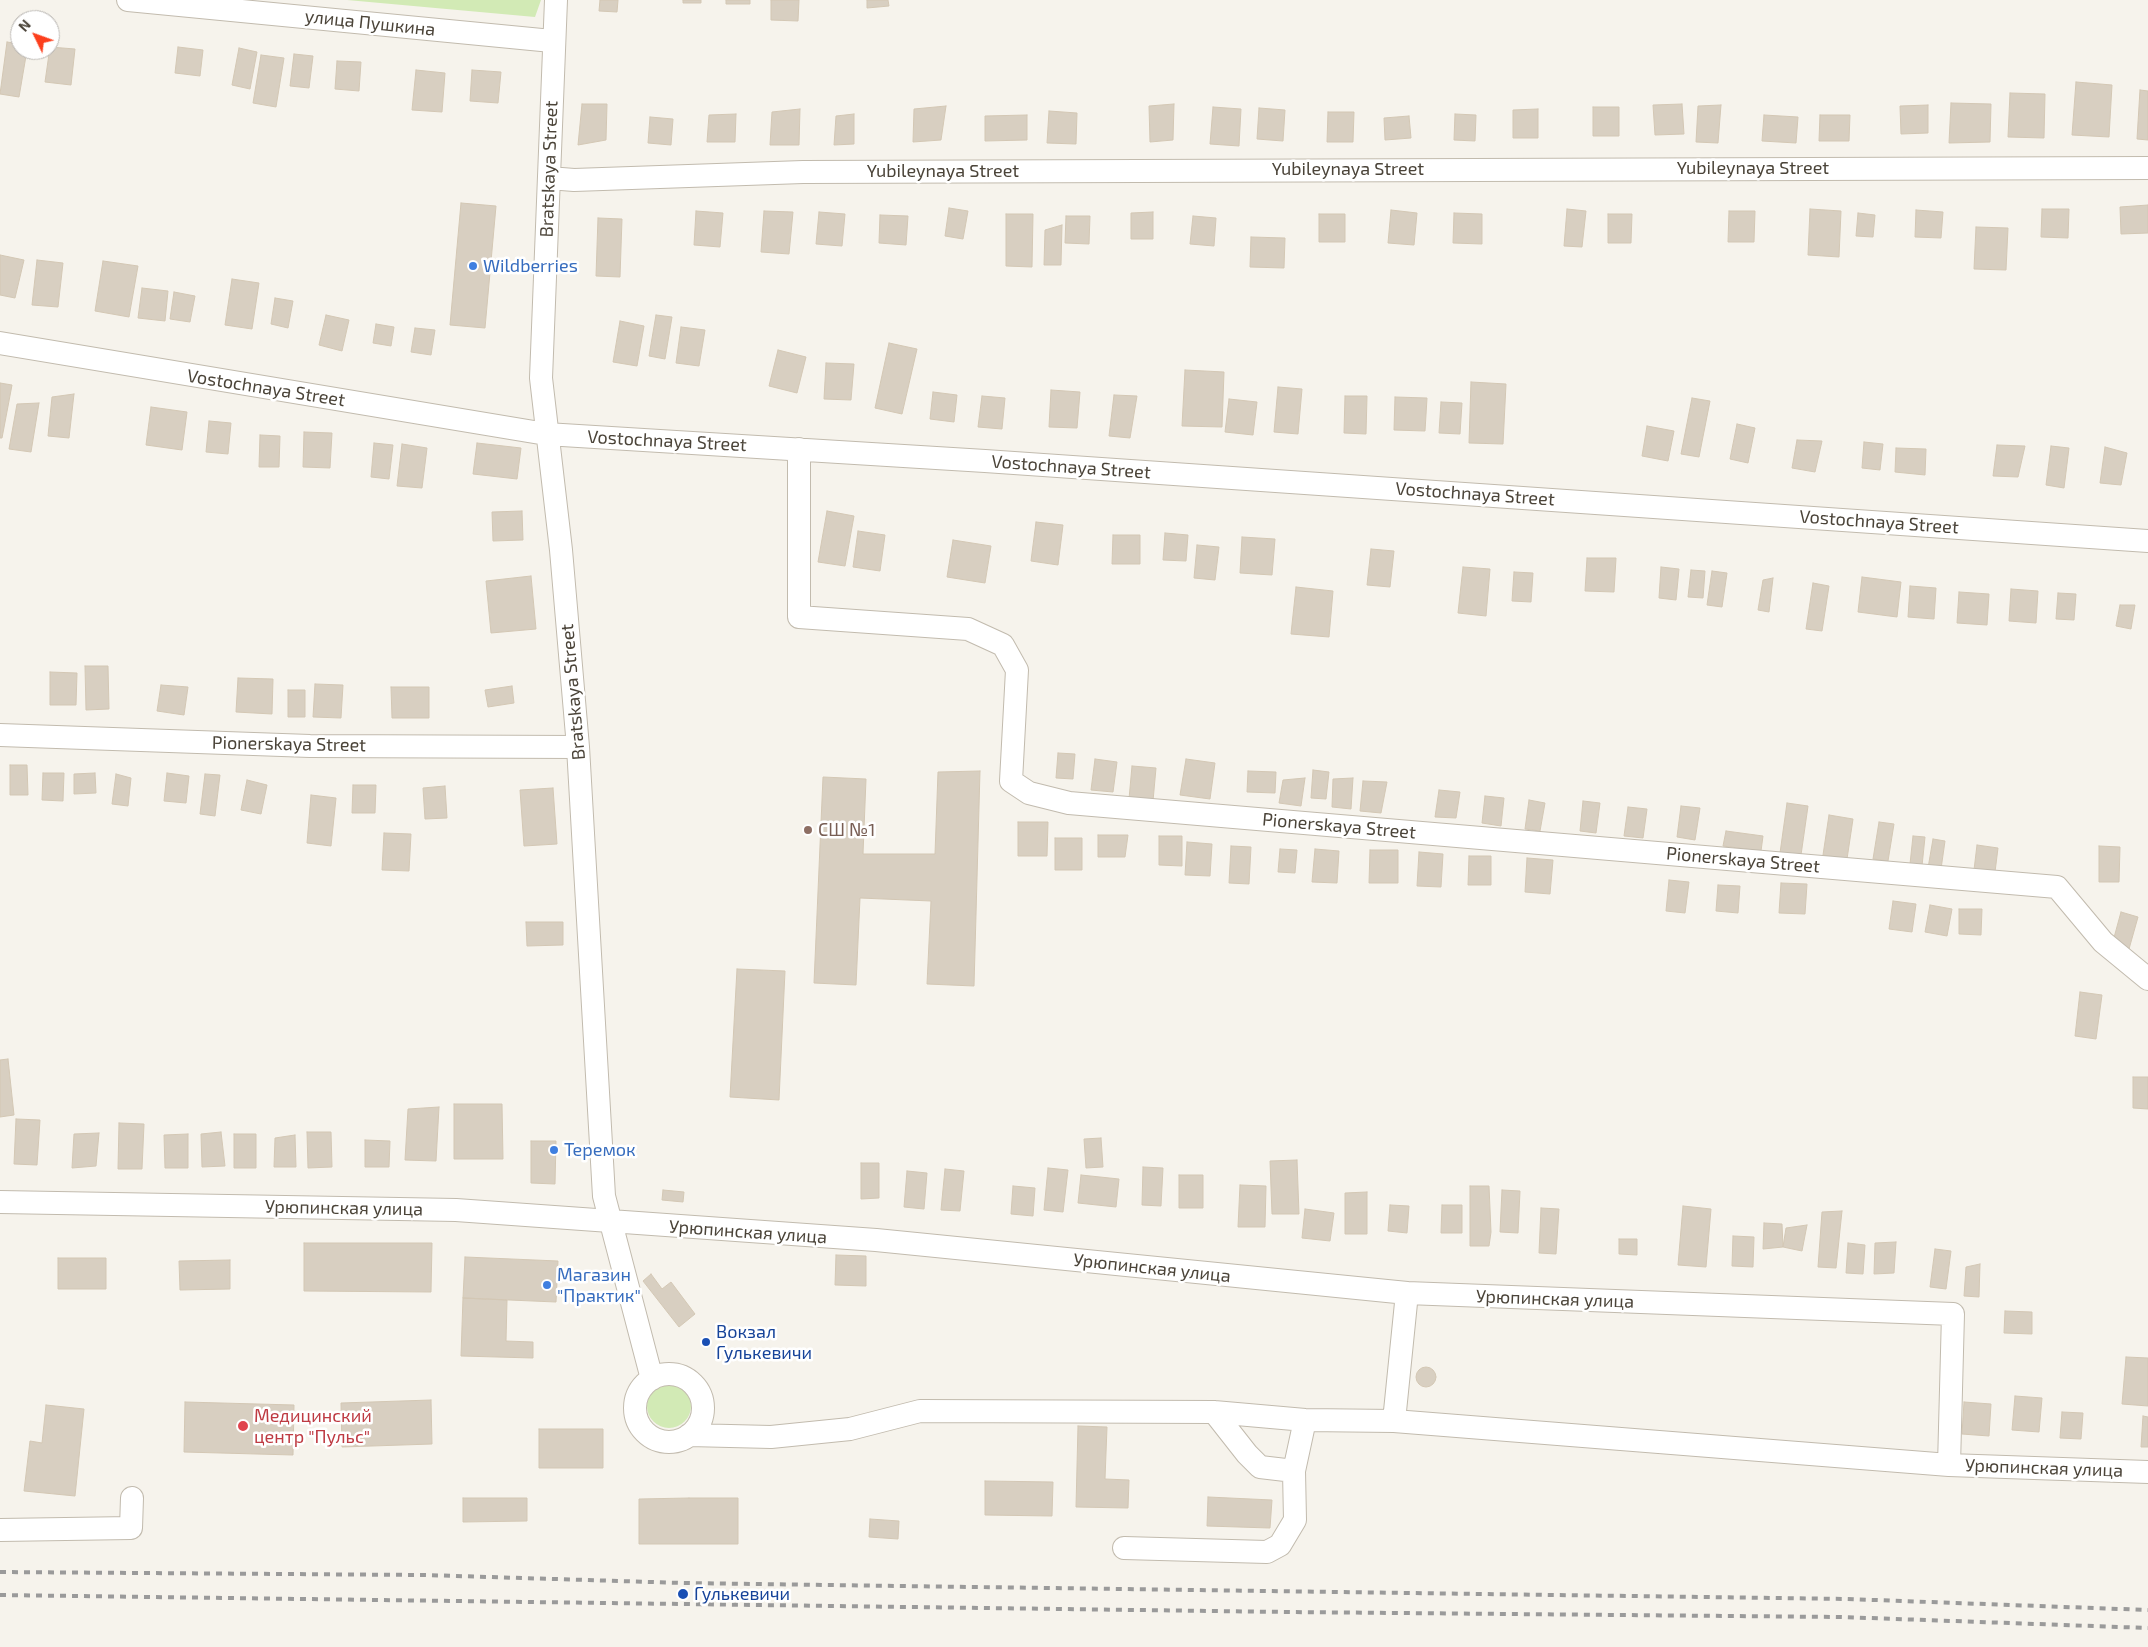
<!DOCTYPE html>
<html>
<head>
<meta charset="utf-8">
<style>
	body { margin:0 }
	#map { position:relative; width:2148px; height:1647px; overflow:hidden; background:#f6f3ec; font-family:"Exo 2",sans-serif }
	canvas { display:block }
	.north { position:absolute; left:10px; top:10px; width:50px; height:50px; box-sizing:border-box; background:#fff; border:1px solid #b7b4b0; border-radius:50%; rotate:312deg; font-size:14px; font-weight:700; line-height:20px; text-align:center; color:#4b4439 }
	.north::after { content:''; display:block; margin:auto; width:18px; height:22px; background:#fc3f1d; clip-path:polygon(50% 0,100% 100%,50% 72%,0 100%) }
</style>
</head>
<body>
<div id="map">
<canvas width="2148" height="1647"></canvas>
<div class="north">N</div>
</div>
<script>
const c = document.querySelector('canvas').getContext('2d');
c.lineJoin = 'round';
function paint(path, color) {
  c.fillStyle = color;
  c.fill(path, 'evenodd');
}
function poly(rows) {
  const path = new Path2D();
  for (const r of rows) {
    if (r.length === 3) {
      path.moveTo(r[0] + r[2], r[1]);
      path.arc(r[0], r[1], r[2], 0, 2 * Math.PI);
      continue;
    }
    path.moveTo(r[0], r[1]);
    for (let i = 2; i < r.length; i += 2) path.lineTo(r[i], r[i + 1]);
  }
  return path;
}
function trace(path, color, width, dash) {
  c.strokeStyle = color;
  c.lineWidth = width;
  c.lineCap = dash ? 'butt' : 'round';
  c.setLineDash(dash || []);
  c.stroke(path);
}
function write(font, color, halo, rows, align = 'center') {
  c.font = font + ' "Exo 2",sans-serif';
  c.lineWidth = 5;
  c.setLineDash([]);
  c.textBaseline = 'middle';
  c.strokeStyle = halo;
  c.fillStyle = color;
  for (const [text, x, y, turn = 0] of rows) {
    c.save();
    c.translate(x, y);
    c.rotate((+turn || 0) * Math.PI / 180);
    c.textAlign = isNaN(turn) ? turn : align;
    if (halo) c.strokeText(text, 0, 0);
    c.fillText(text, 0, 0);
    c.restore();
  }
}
paint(poly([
	[347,0,541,0,535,17],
	[669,1406,22]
]), '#d2eab5');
const building = poly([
	[600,0,618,0,617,12,599,11,600,0],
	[683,0,701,0,701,3,683,3,683,0],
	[726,0,750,0,750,4,726,4,726,0],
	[771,0,799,0,798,21,771,20,771,0],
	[867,0,888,0,889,6,867,8,867,0],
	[7,42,20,44,20,50,27,50,19,97,0,94,7,42],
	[50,47,75,49,71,85,45,82,50,47],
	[178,47,203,50,200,76,175,73,178,47],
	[239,48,257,52,250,89,232,85,239,48],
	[294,54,313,56,309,88,290,86,294,54],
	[261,55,284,58,276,107,253,103,261,55],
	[337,61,361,62,359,91,335,89,337,61],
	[416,70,445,73,442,112,412,110,416,70],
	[472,70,501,72,498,103,470,101,472,70],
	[2076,82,2112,85,2109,137,2072,135,2076,82],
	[2140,90,2148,91,2148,140,2137,139,2140,90],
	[2010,93,2045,94,2044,138,2008,137,2010,93],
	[1951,103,1991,104,1990,142,1949,143,1951,103],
	[582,104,607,104,606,140,578,145,582,104],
	[1174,104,1173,140,1150,142,1149,106,1174,104],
	[1682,104,1684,134,1655,135,1653,105,1682,104],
	[1721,105,1718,143,1696,142,1698,106,1721,105],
	[1928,105,1928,133,1901,134,1900,106,1928,105],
	[946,106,941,140,913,142,914,109,946,106],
	[1213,107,1241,109,1239,146,1210,144,1213,107],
	[1593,107,1619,107,1619,136,1593,136,1593,107],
	[1259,108,1285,110,1283,141,1257,139,1259,108],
	[800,109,799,145,770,145,772,112,800,109],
	[1538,109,1538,138,1513,138,1513,110,1538,109],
	[1049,111,1077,113,1076,144,1047,143,1049,111],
	[1328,112,1354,112,1353,142,1327,142,1328,112],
	[736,114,735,142,707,142,709,115,736,114],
	[854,114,854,144,834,145,836,116,854,114],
	[1455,114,1476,115,1475,141,1454,140,1455,114],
	[1027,115,1027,140,985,141,985,116,1027,115],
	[1764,115,1798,117,1796,143,1762,141,1764,115],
	[1820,115,1850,115,1849,141,1819,141,1820,115],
	[1409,116,1411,138,1385,140,1384,118,1409,116],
	[650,117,673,119,671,145,648,143,650,117],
	[461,203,496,206,485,328,450,325,461,203],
	[2148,205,2148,233,2121,234,2120,207,2148,205],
	[949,208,968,211,963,239,945,236,949,208],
	[1567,209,1586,211,1582,247,1564,246,1567,209],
	[1810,209,1841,211,1839,257,1808,255,1810,209],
	[2042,209,2069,209,2068,238,2041,237,2042,209],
	[1391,210,1417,213,1414,245,1388,243,1391,210],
	[1916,210,1943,212,1941,238,1915,237,1916,210],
	[696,211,723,213,720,247,694,245,696,211],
	[764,211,793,212,789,254,761,252,764,211],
	[1729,211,1755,211,1754,242,1728,242,1729,211],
	[819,212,845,214,842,246,816,244,819,212],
	[1153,212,1153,239,1131,239,1131,213,1153,212],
	[1454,213,1482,214,1482,244,1453,243,1454,213],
	[1858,213,1875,215,1873,237,1856,236,1858,213],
	[1006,214,1033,214,1032,267,1006,266,1006,214],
	[1319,214,1345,214,1345,242,1319,242,1319,214],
	[1608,214,1632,214,1631,243,1608,243,1608,214],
	[880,215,908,216,906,245,879,243,880,215],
	[1066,216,1090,216,1089,244,1065,243,1066,216],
	[1193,216,1216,218,1214,246,1190,244,1193,216],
	[598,218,622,219,620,277,596,276,598,218],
	[1062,225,1061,265,1044,265,1045,230,1062,225],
	[1976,227,2008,228,2006,270,1974,269,1976,227],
	[1251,237,1285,238,1284,268,1250,267,1251,237],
	[0,255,24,260,15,298,0,295,0,255],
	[37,260,63,263,58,307,32,305,37,260],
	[103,261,138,266,129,317,95,311,103,261],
	[232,279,259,283,252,329,225,325,232,279],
	[142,288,168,291,165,321,138,318,142,288],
	[174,292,195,296,190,322,170,319,174,292],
	[275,298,293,301,288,328,271,324,275,298],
	[326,315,349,320,342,351,319,345,326,315],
	[656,315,672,317,665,359,649,356,656,315],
	[620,321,644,326,637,366,613,362,620,321],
	[376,324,394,327,391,346,373,343,376,324],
	[681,327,705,330,699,366,676,363,681,327],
	[415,328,435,330,431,355,411,352,415,328],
	[889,343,917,349,902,414,875,408,889,343],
	[778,350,806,357,797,393,769,386,778,350],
	[826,363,854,364,851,400,824,399,826,363],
	[1185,370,1224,372,1222,427,1182,426,1185,370],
	[1471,382,1506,384,1503,444,1469,443,1471,382],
	[0,383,12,385,2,438,0,438,0,383],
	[1278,387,1302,389,1298,434,1274,432,1278,387],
	[1051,390,1080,392,1077,428,1049,427,1051,390],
	[933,392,957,395,954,422,930,419,933,392],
	[74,394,69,438,48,436,52,397,74,394],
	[1114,395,1137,396,1130,438,1109,436,1114,395],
	[982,396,1005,398,1002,429,978,427,982,396],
	[1345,396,1367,396,1366,434,1344,433,1345,396],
	[1395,397,1427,398,1425,431,1394,430,1395,397],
	[1692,398,1710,401,1699,457,1681,454,1692,398],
	[1229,399,1257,402,1253,435,1225,432,1229,399],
	[1441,402,1462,403,1460,434,1439,433,1441,402],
	[39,403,31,452,9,449,17,404,39,403],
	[151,407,187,412,182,450,146,445,151,407],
	[209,421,231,423,228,454,206,452,209,421],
	[1737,424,1755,428,1748,463,1730,459,1737,424],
	[1647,426,1674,431,1668,461,1642,456,1647,426],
	[304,432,332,433,330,468,303,467,304,432],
	[260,435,280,436,279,467,259,467,260,435],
	[1797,440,1822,441,1815,472,1792,468,1797,440],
	[1864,442,1883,444,1880,470,1862,468,1864,442],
	[374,443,393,445,389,479,371,477,374,443],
	[477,443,521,448,517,479,473,474,477,443],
	[402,444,427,448,422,488,397,486,402,444],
	[1997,445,2025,446,2018,477,1993,476,1997,445],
	[2051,446,2069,448,2064,488,2046,485,2051,446],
	[2105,447,2127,453,2121,485,2100,483,2105,447],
	[1896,448,1926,449,1925,475,1895,472,1896,448],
	[522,511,523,540,493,541,492,512,522,511],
	[827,511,854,516,845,566,818,562,827,511],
	[1036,522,1063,525,1058,565,1031,561,1036,522],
	[858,531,885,535,880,571,853,567,858,531],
	[1165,533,1188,535,1186,561,1163,560,1165,533],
	[1113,535,1140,535,1140,564,1112,564,1113,535],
	[1242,537,1275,539,1272,575,1240,573,1242,537],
	[953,540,991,546,985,583,947,577,953,540],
	[1197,545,1219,547,1215,580,1194,578,1197,545],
	[1371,549,1394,551,1390,587,1367,585,1371,549],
	[1587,558,1616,558,1614,592,1585,591,1587,558],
	[1463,567,1490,569,1486,616,1458,613,1463,567],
	[1661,567,1679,569,1676,600,1659,598,1661,567],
	[1691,570,1705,571,1703,598,1688,597,1691,570],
	[1712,571,1727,573,1722,607,1707,605,1712,571],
	[1514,572,1533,573,1531,602,1512,601,1514,572],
	[531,576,536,629,491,633,486,581,531,576],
	[1862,577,1901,582,1897,617,1858,612,1862,577],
	[1773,578,1769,612,1758,610,1763,580,1773,578],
	[1813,583,1829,586,1822,631,1806,629,1813,583],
	[1910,586,1936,588,1934,619,1908,617,1910,586],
	[1296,587,1333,591,1329,637,1291,634,1296,587],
	[2011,589,2038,591,2036,623,2009,621,2011,589],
	[1959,592,1989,594,1987,625,1957,623,1959,592],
	[2058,593,2076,594,2074,620,2056,619,2058,593],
	[2120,605,2135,605,2131,629,2116,626,2120,605],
	[85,666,108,666,109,709,86,710,85,666],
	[50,672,77,673,76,705,50,705,50,672],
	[238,678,273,679,272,714,236,712,238,678],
	[315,684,343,685,341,718,313,717,315,684],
	[161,685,188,687,184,715,157,711,161,685],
	[512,686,514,703,488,707,485,690,512,686],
	[391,687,429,687,429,718,392,718,391,687],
	[288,690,305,690,305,717,288,717,288,690],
	[1058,753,1075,754,1073,779,1056,778,1058,753],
	[1095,759,1117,762,1113,792,1091,790,1095,759],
	[1186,759,1215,763,1210,799,1180,795,1186,759],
	[10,765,27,765,28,795,10,795,10,765],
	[1132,766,1156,768,1153,801,1129,799,1132,766],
	[1313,770,1329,772,1326,799,1311,798,1313,770],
	[980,771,974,986,927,984,931,901,860,898,856,985,814,983,823,777,866,779,863,854,935,854,938,772,980,771],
	[1248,771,1276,772,1275,793,1247,792,1248,771],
	[43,773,64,773,63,801,42,800,43,773],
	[95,773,96,793,74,794,74,774,95,773],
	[167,773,189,776,186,803,164,801,167,773],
	[116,774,131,778,128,806,112,804,116,774],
	[205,774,220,775,215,816,200,814,205,774],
	[1305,778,1301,806,1279,803,1283,780,1305,778],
	[1353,778,1351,809,1332,807,1333,779,1353,778],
	[247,780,267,785,261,814,241,810,247,780],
	[1363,781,1387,782,1381,813,1360,811,1363,781],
	[353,785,376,785,375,813,352,813,353,785],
	[445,786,447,818,425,819,423,788,445,786],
	[553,788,557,844,524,846,520,790,553,788],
	[1439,790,1460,792,1456,818,1435,817,1439,790],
	[311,795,336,798,331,846,307,843,311,795],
	[1485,796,1504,798,1501,826,1482,823,1485,796],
	[1529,800,1545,803,1540,831,1525,829,1529,800],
	[1583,801,1600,803,1596,833,1580,831,1583,801],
	[1787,803,1808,806,1801,855,1780,853,1787,803],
	[1681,806,1700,808,1695,840,1677,837,1681,806],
	[1628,807,1647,809,1643,838,1624,836,1628,807],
	[1829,815,1853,819,1847,859,1823,855,1829,815],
	[1018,822,1048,822,1047,856,1018,856,1018,822],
	[1879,822,1894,824,1888,861,1873,859,1879,822],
	[1726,831,1763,836,1761,851,1723,846,1726,831],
	[384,833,411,834,409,871,382,870,384,833],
	[1098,835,1128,835,1125,857,1098,857,1098,835],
	[1159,836,1182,836,1182,866,1159,865,1159,836],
	[1913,836,1925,837,1922,866,1910,864,1913,836],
	[1055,838,1082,838,1082,870,1055,870,1055,838],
	[1933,839,1945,841,1941,869,1928,868,1933,839],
	[1187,842,1212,844,1210,876,1185,875,1187,842],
	[1977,845,1998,848,1995,872,1974,870,1977,845],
	[1231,846,1251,847,1249,884,1229,883,1231,846],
	[2099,846,2120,847,2119,882,2099,882,2099,846],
	[1280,849,1297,850,1295,873,1278,872,1280,849],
	[1315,849,1339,851,1337,883,1312,882,1315,849],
	[1370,850,1398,850,1398,883,1369,883,1370,850],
	[1419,852,1443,854,1441,887,1417,886,1419,852],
	[1469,856,1491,856,1491,885,1468,885,1469,856],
	[1527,858,1553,860,1550,894,1525,892,1527,858],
	[1669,880,1689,882,1685,913,1666,911,1669,880],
	[1781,883,1807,884,1805,914,1779,913,1781,883],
	[1718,885,1740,886,1738,913,1716,911,1718,885],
	[1893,901,1916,904,1912,932,1889,929,1893,901],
	[1930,905,1952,909,1947,936,1925,932,1930,905],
	[1959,909,1982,909,1981,935,1959,934,1959,909],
	[2121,912,2138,917,2129,949,2112,945,2121,912],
	[526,922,563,922,563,945,527,946,526,922],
	[737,969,785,971,779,1100,730,1097,737,969],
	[2080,992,2102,995,2096,1039,2075,1036,2080,992],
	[8,1059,14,1115,0,1117,0,1060,8,1059],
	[2133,1077,2148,1077,2148,1109,2133,1108,2133,1077],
	[454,1104,502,1104,503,1159,454,1159,454,1104],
	[439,1107,436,1161,405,1160,408,1109,439,1107],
	[16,1119,40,1120,37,1165,14,1164,16,1119],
	[119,1123,144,1124,142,1169,118,1169,119,1123],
	[221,1132,225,1166,202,1167,201,1134,221,1132],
	[307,1132,331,1132,332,1167,308,1168,307,1132],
	[99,1133,96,1166,72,1168,74,1134,99,1133],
	[188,1134,188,1168,165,1168,164,1135,188,1134],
	[234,1134,256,1134,256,1168,234,1168,234,1134],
	[295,1135,296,1167,274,1167,275,1138,295,1135],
	[1101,1138,1103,1167,1086,1168,1084,1139,1101,1138],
	[365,1140,390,1141,389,1167,365,1167,365,1140],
	[531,1141,556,1141,555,1184,531,1183,531,1141],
	[1297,1160,1299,1214,1272,1214,1270,1161,1297,1160],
	[861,1163,879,1163,879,1198,861,1199,861,1163],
	[1143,1167,1163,1168,1161,1206,1142,1205,1143,1167],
	[1048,1168,1068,1170,1063,1212,1044,1210,1048,1168],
	[945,1169,964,1171,960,1211,941,1210,945,1169],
	[907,1171,927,1173,924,1209,904,1207,907,1171],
	[1081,1175,1119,1179,1116,1207,1078,1203,1081,1175],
	[1179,1175,1203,1175,1203,1208,1179,1208,1179,1175],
	[1240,1185,1266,1186,1265,1227,1238,1227,1240,1185],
	[1013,1186,1035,1188,1033,1216,1011,1214,1013,1186],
	[1470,1186,1489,1186,1491,1232,1489,1246,1470,1246,1470,1186],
	[663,1190,684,1192,683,1202,662,1200,663,1190],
	[1502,1190,1520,1191,1518,1233,1500,1232,1502,1190],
	[1367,1192,1367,1234,1345,1234,1345,1193,1367,1192],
	[1390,1205,1409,1206,1407,1233,1388,1231,1390,1205],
	[1442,1205,1462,1205,1462,1233,1441,1233,1442,1205],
	[1683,1206,1711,1209,1706,1267,1678,1265,1683,1206],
	[1541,1208,1559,1209,1556,1254,1539,1253,1541,1208],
	[1305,1209,1334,1213,1330,1241,1302,1238,1305,1209],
	[1842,1211,1836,1268,1818,1267,1822,1212,1842,1211],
	[1764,1223,1782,1224,1783,1247,1763,1249,1764,1223],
	[1807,1225,1802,1251,1783,1247,1786,1228,1807,1225],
	[1733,1236,1754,1237,1753,1267,1732,1266,1733,1236],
	[1619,1239,1637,1239,1637,1255,1619,1254,1619,1239],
	[1896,1242,1894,1273,1874,1274,1875,1243,1896,1242],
	[304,1243,432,1243,431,1292,304,1291,304,1243],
	[1848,1243,1865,1245,1863,1274,1846,1273,1848,1243],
	[1935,1249,1951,1251,1946,1289,1930,1287,1935,1249],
	[836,1255,866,1256,866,1286,835,1285,836,1255],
	[465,1257,558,1261,556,1302,463,1298,465,1257],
	[58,1258,106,1258,106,1289,58,1289,58,1258],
	[230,1260,230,1289,180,1290,179,1261,230,1260],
	[1980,1264,1979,1297,1964,1296,1966,1267,1980,1264],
	[651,1274,662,1289,671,1282,695,1314,679,1327,643,1281,651,1274],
	[463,1298,507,1300,506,1341,533,1342,533,1358,461,1356,463,1298],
	[2005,1311,2032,1312,2032,1334,2004,1333,2005,1311],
	[2126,1357,2148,1358,2148,1406,2122,1404,2126,1357],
	[1426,1377,10],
	[2015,1396,2042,1398,2039,1432,2012,1430,2015,1396],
	[431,1400,432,1444,342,1447,341,1403,431,1400],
	[185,1402,294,1405,293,1455,184,1452,185,1402],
	[1964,1402,1991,1404,1989,1436,1962,1434,1964,1402],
	[46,1405,84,1409,75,1496,24,1491,30,1441,42,1443,46,1405],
	[2062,1412,2083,1413,2081,1439,2060,1438,2062,1412],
	[2143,1416,2148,1417,2148,1447,2141,1447,2143,1416],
	[1078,1426,1107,1427,1105,1479,1129,1480,1128,1508,1076,1507,1078,1426],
	[539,1429,603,1429,603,1468,539,1468,539,1429],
	[985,1481,1053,1482,1052,1516,985,1515,985,1481],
	[1208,1497,1272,1500,1270,1528,1207,1526,1208,1497],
	[463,1498,527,1498,527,1521,463,1522,463,1498],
	[689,1498,738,1498,738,1544,639,1544,639,1499,689,1498],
	[870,1519,899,1521,898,1539,869,1537,870,1519]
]);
paint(building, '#d8cfc1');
trace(building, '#d3c7b4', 1);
const minor = poly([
	[128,0,552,41],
	[556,0,541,378,561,550,578,747,604,1196,652,1379],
	[549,178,574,180,803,172,2148,168],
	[0,343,546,434,985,461,2148,541],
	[799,449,799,617,968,629,1003,645,1017,670,1011,781,1029,793,1069,803,2057,887,2103,942,2148,979],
	[0,735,310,746,578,747],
	[0,1202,456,1210,876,1240,1407,1293,1953,1314,1949,1465],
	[669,1408,34],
	[1214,1412,1247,1454,1260,1467,1294,1471,1305,1420],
	[1394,1421,1407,1293],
	[689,1435,771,1437,850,1429,920,1411,1214,1412,1305,1420,1394,1421,1949,1465,2148,1472],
	[0,1530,131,1528,132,1498],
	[1124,1548,1267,1552,1280,1545,1295,1520,1294,1471]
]);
trace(minor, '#c2bbae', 24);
trace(minor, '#fff', 22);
trace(poly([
	[0,1572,424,1575,684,1583,1847,1599,2148,1610],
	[0,1595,1288,1612,1841,1617,2148,1628]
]), '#9a9a9a', 4, [6, 6]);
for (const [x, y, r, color] of [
	[473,266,5,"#3f7fe0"],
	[808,830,5,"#8d6e63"],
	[554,1150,5,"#3f7fe0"],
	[547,1285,5,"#3f7fe0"],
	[706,1342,5,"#1a4fb4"],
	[243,1426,6,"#e0444e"],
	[683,1594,6,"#1a4fb4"]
]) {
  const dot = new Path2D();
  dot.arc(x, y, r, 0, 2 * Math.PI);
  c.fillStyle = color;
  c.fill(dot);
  trace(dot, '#fff', 2);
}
write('18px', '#4b4439', '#fff', [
	["улица Пушкина",370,23,6],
	["Yubileynaya Street",1753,168],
	["Bratskaya Street",549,169,-88],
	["Yubileynaya Street",1348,169],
	["Yubileynaya Street",943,171],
	["Vostochnaya Street",266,388,9],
	["Vostochnaya Street",667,441,3],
	["Vostochnaya Street",1071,467,4],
	["Vostochnaya Street",1475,494,4],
	["Vostochnaya Street",1879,522,4],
	["Bratskaya Street",573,692,-95],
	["Pionerskaya Street",289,744,1],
	["Pionerskaya Street",1339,826,5],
	["Pionerskaya Street",1743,860,5],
	["Урюпинская улица",344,1208,1],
	["Урюпинская улица",748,1232,4],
	["Урюпинская улица",1152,1268,6],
	["Урюпинская улица",1555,1299,2],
	["Урюпинская улица",2044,1468,2]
]);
write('18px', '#366cbe', '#fff', [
	["Wildberries",483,266],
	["Теремок",564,1150],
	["Магазин",557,1275],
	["\"Практик\"",557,1296]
], 'left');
write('18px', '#785e54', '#fff', [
	["СШ №1",818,830]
], 'left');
write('18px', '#164399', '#fff', [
	["Вокзал",716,1332],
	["Гулькевичи",716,1353],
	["Гулькевичи",694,1594]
], 'left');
write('18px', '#be3a42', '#fff', [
	["Медицинский",254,1416],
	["центр \"Пульс\"",254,1437]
], 'left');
</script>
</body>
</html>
